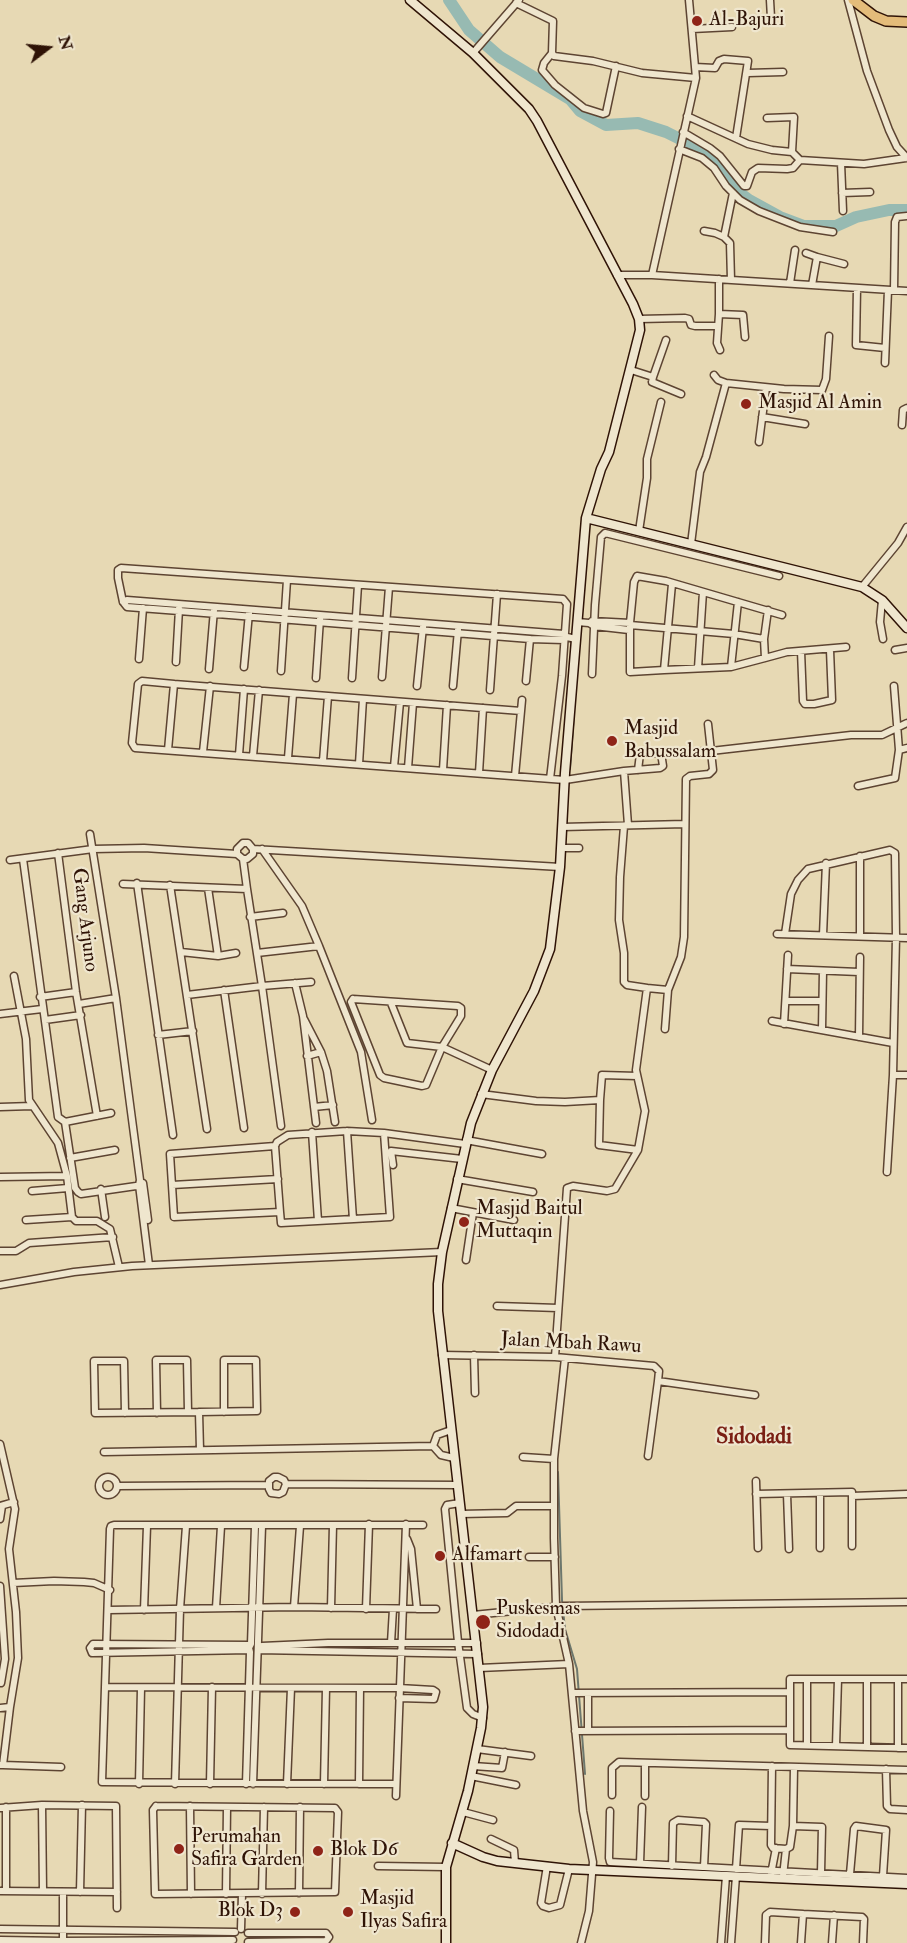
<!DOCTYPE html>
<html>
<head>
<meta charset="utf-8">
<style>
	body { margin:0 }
	#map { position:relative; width:907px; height:1943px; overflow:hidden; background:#e7d9b4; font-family:"IM FELL Double Pica",serif }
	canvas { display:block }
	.north { position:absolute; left:18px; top:18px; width:60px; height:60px; -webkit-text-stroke:4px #efe6ce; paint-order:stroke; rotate:74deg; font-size:16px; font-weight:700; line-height:24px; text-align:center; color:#2f1306 }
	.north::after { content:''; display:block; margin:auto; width:21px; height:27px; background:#2f1306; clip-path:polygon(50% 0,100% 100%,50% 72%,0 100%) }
</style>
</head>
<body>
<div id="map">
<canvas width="907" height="1943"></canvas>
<div class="north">N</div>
</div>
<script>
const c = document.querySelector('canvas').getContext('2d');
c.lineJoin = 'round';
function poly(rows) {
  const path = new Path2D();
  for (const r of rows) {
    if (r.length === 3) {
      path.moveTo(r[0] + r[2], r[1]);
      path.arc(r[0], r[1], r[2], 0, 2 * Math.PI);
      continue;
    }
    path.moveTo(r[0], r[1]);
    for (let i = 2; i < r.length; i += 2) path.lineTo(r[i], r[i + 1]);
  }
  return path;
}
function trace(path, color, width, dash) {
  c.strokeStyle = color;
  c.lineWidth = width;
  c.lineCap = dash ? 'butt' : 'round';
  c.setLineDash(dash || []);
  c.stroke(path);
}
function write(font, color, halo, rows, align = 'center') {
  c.font = font + ' "IM FELL Double Pica",serif';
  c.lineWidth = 4.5;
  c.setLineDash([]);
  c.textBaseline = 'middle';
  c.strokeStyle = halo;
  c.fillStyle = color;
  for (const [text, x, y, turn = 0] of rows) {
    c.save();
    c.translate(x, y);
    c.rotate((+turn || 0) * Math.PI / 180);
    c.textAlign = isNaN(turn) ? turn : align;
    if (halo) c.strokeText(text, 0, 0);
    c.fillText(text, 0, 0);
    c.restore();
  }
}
trace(poly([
	[570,769,574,713],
	[558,1472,562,1600,565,1629,577,1669,585,1774]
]), '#6d776d', 2);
trace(poly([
	[449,0,469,30,500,57,570,99,580,111,606,125,638,123,666,132,696,147,720,170,733,188,749,200,780,217,804,226,836,226,856,217,889,210,907,210]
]), '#97bab2', 12);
const street = poly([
	[770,0,771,18],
	[848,0,867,71,889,130,897,147,907,158],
	[516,3,553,21,552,53,544,63,542,70,555,85,584,108,603,114,606,113,616,66],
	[692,29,732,27],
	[473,53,519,0],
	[552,53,554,56,593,61,642,73,696,78],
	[695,67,715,68,719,61,724,59,748,61,736,138],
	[748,73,783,72],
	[687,116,748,144,772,150,792,152],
	[767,118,794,117,792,152,800,160,864,164,906,158],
	[683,132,710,148,720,156,744,186,747,186,752,172,758,168,787,169,793,168,800,160],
	[679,149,702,158,714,168,726,186,740,200,759,211,800,227,833,232],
	[841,163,843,211],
	[842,193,870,192],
	[704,231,715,233,724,237,730,243,731,280],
	[724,237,733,193],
	[806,253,817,257],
	[617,275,652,275,907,291],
	[652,275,696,78,689,0],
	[790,283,795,250],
	[812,285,817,257,844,264],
	[857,288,856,345,885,348],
	[894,290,895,222,897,217,907,216],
	[719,314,719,279],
	[639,319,685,318,689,319,691,325,695,326,718,326],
	[720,350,717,343,719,314,743,315,745,337],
	[885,363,888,290],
	[631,370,653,377,652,382,681,394],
	[714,375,718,380,726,383],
	[653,377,666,340],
	[762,417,805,424],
	[902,425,903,410,907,408],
	[759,442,766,388],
	[639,531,647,478,647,459,661,402],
	[691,544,700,472,706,457,726,383,784,389,822,390,826,379,829,336],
	[672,584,664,670,630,672,630,623,634,582,637,576,666,581,782,615],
	[862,587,898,543,907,527],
	[882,600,880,622,883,639],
	[123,602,118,578,118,570,121,568,563,599,567,604,562,676,550,779],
	[592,621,630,623],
	[577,622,589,623,594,626,629,630],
	[630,625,734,634,764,639],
	[567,637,564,640,530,639,179,611,127,607,123,602,127,600,564,634,567,637,576,639],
	[895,650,907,648],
	[801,651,803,701,805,704,814,704,832,700,830,650],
	[765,658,787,652,846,647],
	[139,659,143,608],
	[176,662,179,609],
	[244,667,249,613],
	[731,667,738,602],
	[698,668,703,592],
	[209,669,214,610],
	[664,670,731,667,765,658,764,639,768,610],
	[281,671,287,580],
	[592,674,595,605,601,537,605,533,779,576],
	[382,677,389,587],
	[316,678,320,619],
	[352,678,358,585],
	[526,681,530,639],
	[417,686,423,627],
	[453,686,458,630],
	[894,686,899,750],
	[490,690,497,594],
	[521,711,522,700],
	[168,750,174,684],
	[203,752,210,686],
	[239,755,244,689],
	[253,756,259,690],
	[288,758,293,694],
	[323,761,328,696],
	[359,764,363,699],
	[394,767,400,702],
	[408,768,413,703],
	[443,770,447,705],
	[638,770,640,754,711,751,851,735,882,735,907,723],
	[624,771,628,825],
	[479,773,483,708],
	[515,776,521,711,174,684,142,681,138,684,132,743,135,748,565,780,624,771,660,768,663,766,661,753],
	[858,786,895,778,899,750,907,748],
	[624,826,620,877,619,920,624,953,624,982,627,985,647,988],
	[562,827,685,824],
	[90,834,116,998,140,1180,139,1185,149,1265],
	[561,848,579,848],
	[253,849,253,854,247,859,243,859,237,854,237,849,243,843,248,843,253,849,560,867],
	[262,849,302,906,319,946,361,1052,372,1120],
	[58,853,76,992,97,1116],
	[860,856,860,936],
	[23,859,58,1117,65,1122,111,1113],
	[243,859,247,889],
	[10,860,93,849,144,848,237,854],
	[137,883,173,1135],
	[123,884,247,889,262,986,311,982],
	[170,885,207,1129],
	[208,888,218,956],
	[250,917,283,913],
	[777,934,907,938],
	[785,934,791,894,798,880,808,869,890,850,895,853,896,937,893,1075,887,1172],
	[823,935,826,863],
	[181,952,218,956,236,953],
	[257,953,319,946],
	[787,969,859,972],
	[14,976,26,1039,29,1100,58,1143,67,1176,72,1217,76,1221,97,1221,110,1229,119,1267],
	[295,983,303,1016,316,1123],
	[224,990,244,1128],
	[187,995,262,986,281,1126],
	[40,997,76,992],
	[353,999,458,1006,461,1008,461,1016,442,1047,426,1085,422,1086,384,1078,380,1075,351,1002,353,999],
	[786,1001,822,1001],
	[391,1003,407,1043,442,1047,492,1070],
	[79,1004,116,998],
	[0,1014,42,1009],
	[304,1019,321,1052,307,1056],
	[45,1020,81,1015],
	[772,1021,893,1043],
	[784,1024,788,955],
	[665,1029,668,990],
	[822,1029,823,971],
	[158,1035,193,1031],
	[859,1037,860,957],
	[321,1052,327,1071,335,1122],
	[893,1075,907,1075],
	[481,1094,536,1101,565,1102,600,1100,599,1145,638,1150],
	[600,1100,602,1075,637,1076],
	[0,1107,32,1106],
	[314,1107,333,1105],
	[65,1122,75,1188,78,1192,81,1194,143,1185],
	[347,1131,353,1219],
	[312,1132,318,1221],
	[384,1133,390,1217,281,1223,280,1212,174,1217,170,1154,275,1146,277,1142,288,1135,347,1131,384,1133,465,1144],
	[466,1140,542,1154],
	[275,1146,280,1212],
	[70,1158,115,1150],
	[393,1165,391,1151,462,1159],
	[0,1177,67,1176],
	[457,1179,533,1192],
	[143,1183,148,1220],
	[172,1185,278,1179],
	[101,1189,105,1217],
	[32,1191,68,1188],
	[451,1208,514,1220],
	[26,1220,72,1217],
	[0,1251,16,1251,29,1243,113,1237],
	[466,1260,473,1213],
	[0,1285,74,1272,132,1266,442,1252],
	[497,1306,558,1308],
	[442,1355,555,1357,654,1366,659,1371,658,1381,755,1395],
	[474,1355,475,1393],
	[555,1357,567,1188,573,1186,607,1191,615,1189,638,1150,645,1111,636,1070,647,988,668,990,681,957,684,937,686,779,690,776,709,774,713,770,708,724],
	[565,1358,554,1459,554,1538,556,1606,569,1664,583,1811,593,1862,589,1911,581,1943],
	[199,1412,200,1450],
	[125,1413,124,1361,94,1361,95,1413,199,1412,257,1411,256,1360,224,1360,224,1412],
	[157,1413,156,1360,187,1360,188,1412],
	[451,1430,437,1435,433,1446,441,1455,454,1458],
	[0,1444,15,1509,9,1549,16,1612,18,1658,10,1707,0,1708],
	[104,1452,433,1446],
	[648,1456,658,1381],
	[523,1457,554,1459],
	[108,1486,9],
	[756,1481,758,1548],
	[286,1484,283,1492,279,1494,271,1493,269,1489,269,1481,274,1477,278,1477,284,1480,286,1484,458,1485],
	[117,1486,268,1485],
	[820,1493,820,1548],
	[756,1494,852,1492,852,1546],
	[787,1494,789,1549],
	[852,1496,907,1494],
	[460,1503,447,1505,445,1509,458,1642,467,1708,473,1714,483,1718],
	[0,1506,14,1502],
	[461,1514,507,1513,516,1506,553,1506],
	[0,1519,2,1506],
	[407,1539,411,1549,417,1609],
	[529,1557,555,1557],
	[13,1583,54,1581,84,1582,94,1583,110,1590],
	[0,1586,5,1659,1,1683],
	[294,1607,300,1526],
	[216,1608,221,1526],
	[331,1608,333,1525],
	[366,1609,369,1524],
	[109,1610,294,1607,436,1609],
	[144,1610,147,1526],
	[473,1615,564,1606,907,1602],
	[391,1643,393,1609],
	[262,1646,328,1643,477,1643],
	[249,1650,92,1653,90,1648,93,1644,249,1645],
	[258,1650,478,1654],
	[479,1668,569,1664],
	[807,1679,807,1745],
	[867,1679,867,1747],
	[898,1679,898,1748],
	[907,1679,790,1679,790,1745,907,1748],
	[105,1687,399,1688,433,1690,436,1692,434,1699,399,1698],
	[572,1693,790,1692],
	[575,1731,790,1730],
	[588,1731,588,1693],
	[836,1746,838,1679],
	[477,1749,531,1756],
	[0,1765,3,1765,10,1707],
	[3,1765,61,1767],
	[473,1766,502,1768,505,1752],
	[772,1766,771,1845,773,1848,786,1849,790,1847,793,1826,794,1767],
	[886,1769,887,1806,890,1809,907,1810],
	[471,1776,516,1785],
	[139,1784,141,1688],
	[175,1784,180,1609,186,1526],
	[210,1784,212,1687],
	[246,1784,250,1652,249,1648,251,1644,255,1526],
	[253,1784,262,1526],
	[287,1784,291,1688],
	[324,1784,326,1688],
	[359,1784,360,1688],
	[396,1784,102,1782,110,1529,111,1526,114,1525,423,1525],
	[612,1795,612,1768,619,1762,907,1770],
	[396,1796,406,1524],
	[645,1796,645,1763],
	[42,1805,43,1891],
	[156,1806,335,1808,338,1812,335,1892,155,1894,153,1810,156,1806],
	[190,1806,191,1894],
	[6,1807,6,1891],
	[0,1808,42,1805,116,1806,117,1908],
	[610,1811,609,1858,610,1862,907,1878],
	[463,1812,493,1820],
	[793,1826,822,1827,821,1873],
	[491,1839,514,1850,515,1863],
	[640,1863,642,1807],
	[378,1866,446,1867],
	[547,1866,541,1903,543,1906,549,1908,560,1905,569,1869],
	[672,1866,673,1823,678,1820,704,1822,706,1824,704,1867],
	[736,1869,739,1825,771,1826],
	[771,1874,776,1848],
	[850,1874,854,1829,856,1826,886,1830,883,1876],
	[783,1876,786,1849],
	[0,1891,117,1892],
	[63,1892,63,1943],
	[80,1892,82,1805],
	[299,1893,300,1807],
	[226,1894,227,1807],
	[262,1894,264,1807],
	[803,1914,862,1917,864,1919,863,1943],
	[0,1929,235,1932],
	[241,1929,242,1894],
	[248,1933,326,1933,329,1937,326,1941,248,1942],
	[0,1940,63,1941,233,1940],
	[721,1943,726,1876],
	[731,1943,736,1876],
	[765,1943,766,1915,770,1912,803,1914,801,1943],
	[832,1943,834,1915]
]);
const secondary = poly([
	[410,0,473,53,529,109,537,121,633,304,639,319,640,330,609,452,601,469,586,518,565,773,560,867,550,949,534,991,492,1070,471,1123,442,1252,438,1284,438,1311,483,1707,481,1728,468,1791,446,1867,446,1943],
	[586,518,862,587,882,600,907,628],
	[452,1843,483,1857,497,1861,569,1869,907,1884]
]);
const primary = poly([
	[853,0,874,16,886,21,907,22]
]);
trace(street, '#5d4432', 9);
trace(secondary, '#2f1306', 11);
trace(primary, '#2f1306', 12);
trace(street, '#efe6ce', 6);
trace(secondary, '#efe6ce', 8);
trace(primary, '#e4bc7a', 9);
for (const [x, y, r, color] of [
	[697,21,6,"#8f2418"],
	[746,404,6,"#8f2418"],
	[612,741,6,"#8f2418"],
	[464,1222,6,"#8f2418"],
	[440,1556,6,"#8f2418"],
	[483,1622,8,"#8f2418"],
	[179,1849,6,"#8f2418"],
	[318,1851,6,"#8f2418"],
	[295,1912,6,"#8f2418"],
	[348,1912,6,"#8f2418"]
]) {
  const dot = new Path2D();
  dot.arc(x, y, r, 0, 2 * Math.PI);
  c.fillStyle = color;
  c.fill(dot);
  trace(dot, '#efe6ce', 2);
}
write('20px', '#2f1306', '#efe6ce', [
	["Al-Bajuri",709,21],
	["Masjid Al Amin",758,404],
	["Masjid",624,730],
	["Babussalam",624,753],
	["Masjid Baitul",476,1210],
	["Muttaqin",476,1233],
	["Alfamart",452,1556],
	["Puskesmas",496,1610],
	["Sidodadi",496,1633],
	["Perumahan",191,1838],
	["Safira Garden",191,1861],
	["Blok D6",330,1851],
	["Masjid",360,1900],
	["Ilyas Safira",360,1923],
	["Blok D3",283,1912,"right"]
], 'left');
write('20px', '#2f1306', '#efe6ce', [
	["Gang Arjuno",84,920,83],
	["Jalan Mbah Rawu",571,1344,3]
]);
write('bold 22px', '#7a1f14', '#efe6ce', [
	["Sidodadi",754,1438]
]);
</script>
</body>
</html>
